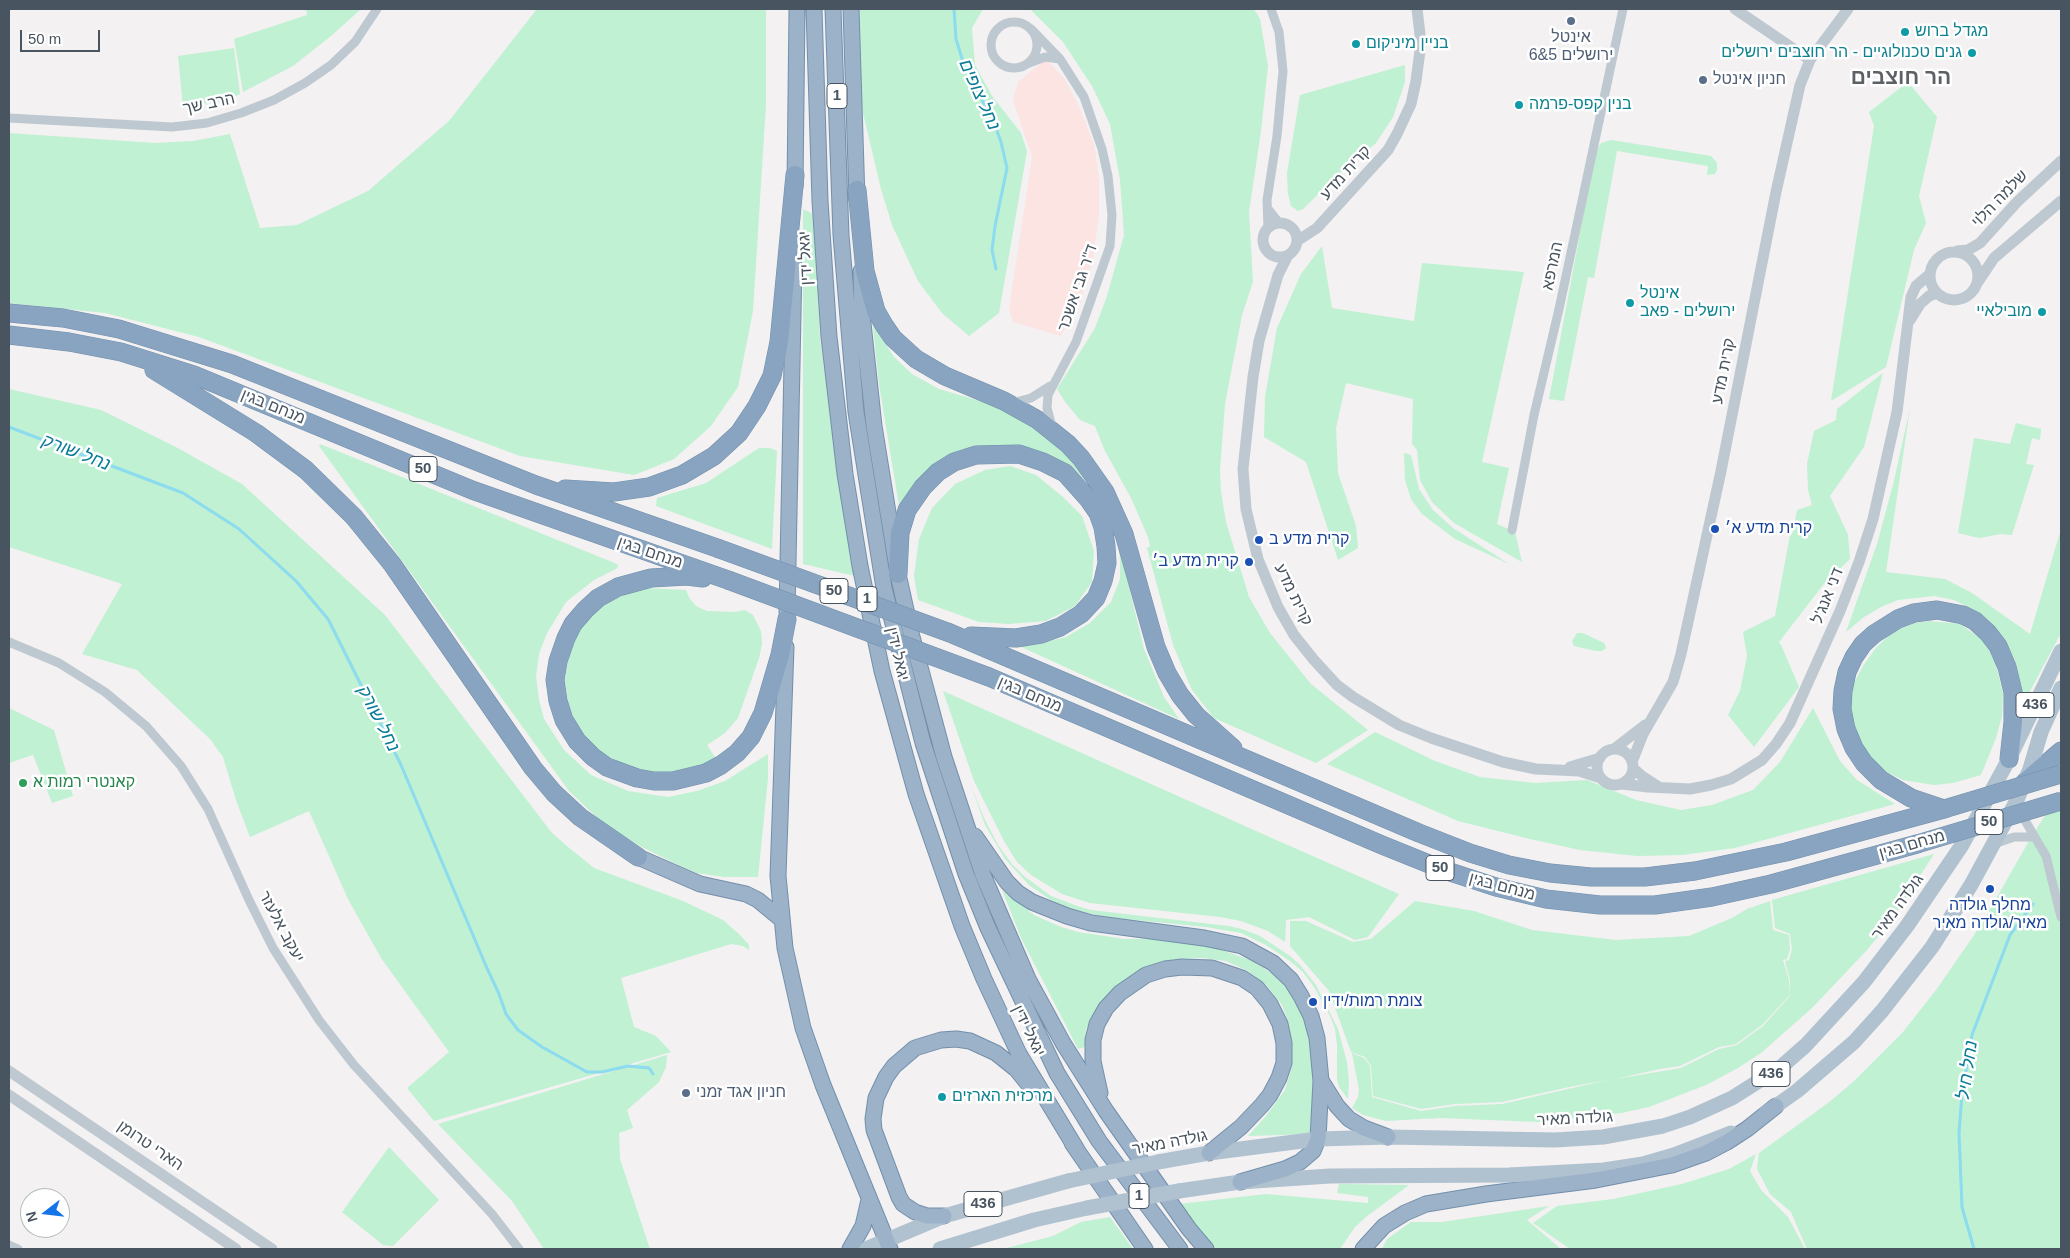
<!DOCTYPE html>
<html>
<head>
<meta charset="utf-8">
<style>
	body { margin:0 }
	#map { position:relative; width:2070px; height:1258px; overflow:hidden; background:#f3f1f1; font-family:Arial,sans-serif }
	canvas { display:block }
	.frame { position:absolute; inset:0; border:10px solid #48545f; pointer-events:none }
	.north { position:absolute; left:20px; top:1188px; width:50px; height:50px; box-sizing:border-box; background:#fff; border:1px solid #b6bbbf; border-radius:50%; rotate:254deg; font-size:14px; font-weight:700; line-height:20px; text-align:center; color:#48545f }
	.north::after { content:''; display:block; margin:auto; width:18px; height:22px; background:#1574e9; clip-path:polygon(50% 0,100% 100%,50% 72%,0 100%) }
	.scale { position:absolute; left:20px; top:30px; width:80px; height:22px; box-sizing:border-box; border:2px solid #48545f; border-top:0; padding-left:6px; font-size:15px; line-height:18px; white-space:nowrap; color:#48545f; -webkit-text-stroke:4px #fff; paint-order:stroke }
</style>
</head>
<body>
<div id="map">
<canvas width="2070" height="1258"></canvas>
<div class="frame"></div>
<div class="north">N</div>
<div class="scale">50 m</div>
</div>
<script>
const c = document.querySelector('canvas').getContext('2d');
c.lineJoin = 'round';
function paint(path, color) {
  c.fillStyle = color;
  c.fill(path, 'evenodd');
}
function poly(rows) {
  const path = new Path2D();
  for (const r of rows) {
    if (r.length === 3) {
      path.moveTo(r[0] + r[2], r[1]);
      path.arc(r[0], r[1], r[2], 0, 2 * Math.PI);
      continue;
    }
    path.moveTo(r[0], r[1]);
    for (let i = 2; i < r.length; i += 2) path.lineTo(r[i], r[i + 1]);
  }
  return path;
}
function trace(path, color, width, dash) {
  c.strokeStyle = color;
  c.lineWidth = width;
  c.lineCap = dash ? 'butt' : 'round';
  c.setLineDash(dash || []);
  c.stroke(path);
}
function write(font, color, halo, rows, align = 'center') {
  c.font = font + ' Arial,"Noto Sans Hebrew",sans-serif';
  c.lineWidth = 5;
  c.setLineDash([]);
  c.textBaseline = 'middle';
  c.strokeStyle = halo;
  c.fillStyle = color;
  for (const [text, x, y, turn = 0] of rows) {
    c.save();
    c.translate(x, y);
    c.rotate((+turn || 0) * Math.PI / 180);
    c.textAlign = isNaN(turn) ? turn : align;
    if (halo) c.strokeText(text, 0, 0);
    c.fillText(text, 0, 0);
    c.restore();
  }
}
paint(poly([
	[1046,59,1065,79,1080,109,1094,144,1099,177,1099,216,1093,258,1080,304,1061,336,1013,322,1009,309,1032,157,1013,100,1018,82]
]), '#fce4e2');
paint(poly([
	[306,9,361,9,331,36,293,66,243,92,234,39,307,15],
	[537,9,766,9,766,104,753,311,738,387,711,426,674,459,634,475,520,456,199,337,105,313,9,303,9,133,155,143,193,141,230,134,260,228,297,225,368,191,449,121],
	[858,9,983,9,972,28,975,65,992,96,1021,133,1027,151,999,313,969,336,942,313,918,281,892,225,881,189,863,113,858,67],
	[1030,9,1254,9,1260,19,1268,66,1261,131,1249,212,1253,282,1242,315,1225,404,1220,470,1221,492,1226,522,1249,597,1270,633,1311,684,1368,730,1316,763,1214,718,1192,690,1173,645,1147,548,1150,546,1148,537,1131,498,1105,451,1095,426,1080,420,1066,403,1057,389,1095,328,1107,296,1124,235,1120,180,1110,124,1092,86,1063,42],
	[234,48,240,94,227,100,183,107,178,56],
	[1405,65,1405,82,1393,117,1376,143,1341,172,1303,209,1298,211,1291,206,1288,194,1287,173,1300,95],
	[1908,82,1937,117,1919,196,1926,223,1914,250,1886,367,1831,401,1874,126,1869,112],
	[1611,140,1711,156,1717,163,1717,170,1715,174,1707,175,1708,166,1617,151,1594,278,1588,277,1564,401,1549,399,1595,153,1601,143],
	[803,209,815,215,820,340,855,576,803,564],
	[1322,246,1332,308,1414,321,1422,263,1524,272,1482,462,1509,468,1497,524,1515,532,1522,562,1454,523,1432,502,1420,480,1417,450,1412,444,1413,399,1346,383,1336,428,1338,473,1356,526,1358,548,1338,560,1306,462,1264,437,1265,397,1277,328,1301,274],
	[872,318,877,331,894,357,912,374,939,389,1004,408,1053,441,1070,458,1093,490,1080,475,1064,463,1046,453,1024,447,997,445,972,449,900,512,879,384],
	[1883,373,1864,447,1830,496,1848,535,1850,559,1823,585,1779,642,1782,647,1799,687,1754,747,1728,715,1740,691,1747,656,1743,632,1775,616,1790,535,1793,532,1797,510,1812,505,1808,490,1807,464,1814,431,1836,420,1837,409],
	[9,389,101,410,174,446,242,484,385,615,552,833,568,847,594,868,683,901,723,920,740,935,749,945,749,950,743,946,731,944,621,978,634,1027,656,1036,671,1052,434,1121,407,1088,449,1052,381,958,348,899,309,811,250,837,236,800,223,757,210,739,137,670,82,654,122,584,9,547],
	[1910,408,1886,572,1945,579,1972,593,2030,634,2061,529,2061,633,2021,708,2020,686,2016,663,2008,646,1986,618,1970,608,1954,600,1934,596,1898,600,1881,607,1864,617,1846,632,1877,544,1894,481],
	[2016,423,2041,429,2040,440,2032,438,2026,464,2034,465,2012,535,2001,534,1979,538,1958,533,1974,438,2010,444],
	[320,444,617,564,618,566,616,569,594,580,566,602,547,633,539,654,536,676,539,700,544,719,564,750,591,775,628,791,668,797,697,791,725,781,768,754,768,778,758,877,724,877,697,873,682,867,640,846,605,825,569,791,319,446],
	[759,448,770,448,777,451,772,549,656,506,657,498,706,483],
	[1404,453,1411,455,1419,489,1433,510,1453,528,1509,564,1455,539,1422,514,1411,499,1405,480],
	[1010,466,1036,475,1063,497,1082,516,1094,551,1092,582,1075,606,1046,621,1009,624,979,622,918,600,914,576,919,539,932,508,955,484,985,470],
	[1118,542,1144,649,1164,697,1179,719,1017,645,1038,644,1066,637,1090,623,1111,602,1120,579,1120,560],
	[646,588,686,590,690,599,696,606,707,611,735,612,745,610,753,615,761,631,762,644,759,658,738,718,725,733,707,745,717,760,699,768,680,773,659,774,639,770,617,761,599,751,584,736,575,722,568,703,565,682,567,662,578,630,594,612,607,603,620,596],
	[1929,621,1960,624,1983,640,1994,657,2003,693,2002,716,1996,738,1981,775,1953,783,1934,785,1903,780,1887,772,1869,757,1857,740,1851,721,1850,700,1854,683,1863,666,1875,649,1888,636,1900,629,1915,623],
	[1577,633,1583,633,1604,643,1606,648,1602,651,1596,651,1574,646,1572,641],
	[943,691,1274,839,1399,894,1368,937,1355,940,1309,917,1286,920,1285,942,1268,931,1241,921,1220,917,1090,903,1062,894,1031,875,1017,862,1004,841,974,781],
	[9,708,54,730,73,796,52,803,33,755,9,763],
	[1813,708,1840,761,1857,780,1895,804,1735,848,1682,855,1637,856,1580,850,1530,839,1458,821,1327,764,1375,732,1435,761,1480,777,1535,783,1587,780,1636,800,1681,810,1712,805,1753,790,1780,762],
	[971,785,984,818,998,845,1012,864,1024,876,1051,896,1080,907,1091,910,1228,926,1242,929,1260,936,1290,956,1300,965,1316,985,1338,1029,1347,1062,1349,1082,1348,1099,1339,1087,1337,1079,1337,1045,1335,1029,1330,1016,1314,987,1303,972,1290,961,1266,945,1241,933,1206,927,1104,917,1067,908,1051,900,1029,885,1005,859,985,825],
	[2061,790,2061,1249,1807,1249,1791,1212,1770,1194,1757,1169,1759,1153,1828,1103,1853,1082,1903,1032,1936,990,1981,925,2029,841],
	[1934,854,1893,918,1867,950,1812,1008,1761,1053,1738,1068,1706,1085,1649,1107,1621,1113,1539,1122,1440,1118,1386,1121,1363,1115,1352,1108,1358,1097,1359,1090,1352,1053,1364,1058,1370,1066,1372,1097,1421,1111,1455,1106,1502,1104,1608,1080,1569,1087,1502,1102,1455,1104,1421,1109,1373,1096,1371,1066,1365,1057,1351,1052,1329,991,1290,946,1290,921,1306,921,1353,942,1371,939,1415,901,1474,911,1532,930,1616,940,1689,936,1732,918,1747,909,1770,901,1773,930,1789,935,1790,949,1787,959,1783,960,1789,980,1790,995,1762,1025,1736,1044,1719,1047,1680,1066,1660,1069,1615,1079,1681,1068,1719,1049,1737,1045,1763,1026,1790,996,1790,980,1785,961,1789,960,1792,949,1790,934,1775,928,1772,900],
	[1002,890,1034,915,1061,927,1078,932,1124,939,1155,939,1210,946,1253,961,1280,979,1299,1005,1309,1031,1316,1082,1312,1134,1248,1136,1266,1116,1285,1090,1292,1067,1289,1024,1282,1005,1267,986,1248,971,1226,961,1203,958,1175,959,1151,965,1124,981,1108,994,1086,1029,1085,1047,1078,1049,1022,940],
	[667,1055,666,1067,659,1082,627,1110,633,1128,619,1133,620,1159,650,1249,544,1249,512,1201,438,1124],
	[389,1147,439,1200,393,1246,383,1245,342,1212],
	[1756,1154,1750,1171,1761,1190,1788,1217,1805,1249,1570,1249,1533,1223,1557,1206,1613,1199,1682,1184,1729,1169],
	[1339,1184,1409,1185,1366,1217,1355,1227,1340,1249,1215,1249,1179,1204,1266,1194,1368,1203,1368,1197,1337,1193],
	[1549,1206,1527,1220,1561,1249,1382,1249,1387,1239,1411,1222,1442,1222],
	[1110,1217,1133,1249,1003,1249,1053,1236,1081,1222]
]), '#bff1d2');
trace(poly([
	[954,9,956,39,964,65,995,125,1001,142,1007,168,995,226,992,250,996,269],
	[9,427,183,493,239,529,296,581,328,619,401,765,486,966,499,994,506,1014,518,1030,542,1047,587,1072,602,1072,628,1066,649,1068,653,1074],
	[1974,1249,1962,1207,1959,1133,1962,1094,1972,1035,2010,935,2033,904]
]), '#8cdbee', 3);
const trunk = poly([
	[814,9,820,201,829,337,845,474,860,566,882,671,916,794,962,926,984,979,1019,1054,1077,1150],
	[833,9,841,235,856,412,884,588,923,743,966,874,988,928,1057,1073,1099,1141,1180,1249],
	[851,9,857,200],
	[795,187,797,9],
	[861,271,862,314,874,426,898,574,912,637,944,757,983,875,1028,979,1063,1043,1106,1111,1189,1229,1206,1249],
	[787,612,794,265],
	[786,647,778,876,785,948,803,1028,823,1085,890,1249],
	[975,836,1007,882,1018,893,1032,902,1067,916,1091,923,1204,938,1242,946,1273,963,1291,980,1301,996,1311,1016,1317,1038,1321,1081,1318,1139,1313,1151,1300,1162,1285,1169,1240,1182],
	[638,857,700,884,746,894,758,900,781,919],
	[1322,1082,1337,1106,1349,1119,1364,1128,1388,1137],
	[1100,1093,1093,1061,1093,1040,1097,1024,1106,1008,1120,993,1146,975,1165,969,1182,967,1212,968,1242,978,1257,988,1270,1004,1280,1024,1284,1043,1284,1063,1279,1078,1270,1095,1262,1105,1241,1127,1209,1153],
	[1072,1143,1145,1249],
	[944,1216,927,1216,915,1212,903,1204,899,1197,874,1130,873,1119,876,1098,886,1077,894,1066,915,1048,941,1040,956,1039,970,1041,996,1053,1016,1069,1029,1085],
	[850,1249,863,1226,869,1200],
	[1363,1249,1384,1226,1405,1213,1426,1204,1486,1194,1596,1180,1672,1165,1706,1153,1727,1142,1747,1129,1776,1106]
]);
const motorway = poly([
	[857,190,865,271,876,311,884,325,893,338,916,359,945,376,1004,401,1038,420,1068,444,1081,458,1105,492,1124,534,1156,647,1167,673,1180,695,1196,715,1233,748],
	[9,313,63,318,119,329,232,364,536,485,717,548],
	[9,335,69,342,121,352,194,375,472,490,728,580],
	[154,370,256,433,306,470,354,517,392,564,533,768,554,793,580,817,638,857],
	[565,489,614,492,649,487,682,475,714,456,739,433,757,406,772,376,779,342,795,175],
	[898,574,900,533,907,510,923,487,938,472,954,462,976,455,1019,454,1043,462,1065,473,1089,500,1098,513,1103,527,1106,546,1107,563,1103,581,1096,598,1081,614,1060,627,1041,634,1016,638,971,636],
	[703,578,687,576,651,578,618,587,598,598,585,610,573,624,566,638,558,661,555,680,558,701,564,720,577,741,593,757,607,767,637,778,654,781,673,781,706,773,721,765,737,753,751,737,763,713,780,655,787,619],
	[950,633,1419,833,1470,853,1509,865,1550,873,1591,877,1645,877,1695,871,1786,852,1944,809],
	[989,677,1382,845,1444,870,1496,887,1546,899,1600,905,1655,905,1712,897,1771,884,1917,844],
	[2025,782,2061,751],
	[1944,809,1911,798,1881,780,1864,763,1854,748,1846,729,1842,709,1843,691,1847,672,1854,657,1863,644,1874,634,1898,619,1914,613,1937,610,1963,615,1975,621,1988,633,1998,646,2007,667,2013,692,2013,722,2009,759]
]);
trace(trunk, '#738fac', 17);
trace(motorway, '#738fac', 19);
trace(poly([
	[1014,45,23],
	[1031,29,1060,59,1084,97,1102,149,1108,176,1112,215,1110,246,1076,342,1048,395,1047,408,1052,427],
	[1029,63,1045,57,1060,59],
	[9,118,172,127,207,123,241,113,274,100,305,83,331,65,355,42,377,9],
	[1269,210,1279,223],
	[1268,228,1267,200,1277,136,1283,71,1279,32,1271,9],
	[1010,402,1016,402,1031,398,1050,386],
	[1512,530,1534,415,1559,309,1623,9],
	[9,642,59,663,105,692,146,726,181,766,208,809,249,900,273,948,319,1020,354,1065,492,1214,519,1249],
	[2020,812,2046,856,2061,917],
	[1994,844,2014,837,2035,837],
	[9,1245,18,1249]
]), '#bec8d0', 9);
trace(poly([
	[1735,9,1810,60],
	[1280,240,17],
	[1297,241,1317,228,1388,150,1397,134,1411,104,1416,81,1421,43,1417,9],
	[1957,251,1968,250,1980,243,2017,202,2061,161],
	[1954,276,24],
	[1288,255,1278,275,1259,341,1253,377,1243,469,1246,509,1258,559,1278,607,1294,635,1314,660,1337,685,1353,697,1399,725,1431,738,1503,762,1536,769,1579,771,1601,778],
	[1978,282,1994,258,2061,201],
	[1910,320,1920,304,1929,296,1937,293],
	[1614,749,1645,725],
	[1615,767,18],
	[1632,762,1643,734,1673,682,1681,654,1721,471,1776,192,1800,85,1810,60,1848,9],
	[1570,767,1600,758],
	[1633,768,1642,776,1659,787],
	[1622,784,1648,787,1690,789,1711,785,1731,779,1762,760,1776,744,1790,723,1840,611,1859,562,1873,519,1897,412,1911,297,1916,286,1930,274],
	[9,1071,272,1249],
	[9,1095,236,1249]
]), '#bec8d0', 11);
trace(poly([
	[1766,1113,1797,1091,1854,1042,1882,1011,1932,947,1971,885,2016,802,2030,769,2041,732,2061,688],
	[1158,1162,1209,1153,1318,1139,1388,1137,1555,1140,1603,1137,1663,1126,1690,1117,1732,1098,1781,1067,1806,1045,1864,982,1907,926,1962,845,2009,759,2061,651],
	[1179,1191,1240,1182,1330,1176,1509,1175,1604,1170,1643,1164,1674,1155,1731,1133],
	[866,1249,944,1216,1068,1181],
	[940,1249,1034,1220,1087,1208]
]), '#b0c1d0', 15);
trace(trunk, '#9cb2c8', 15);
trace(motorway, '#88a4c0', 18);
const motorwayBridge = poly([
	[717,548,950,633],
	[728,580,989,677],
	[1944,809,2061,774],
	[1917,844,2061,801]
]);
trace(motorwayBridge, '#738fac', 19, []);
trace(poly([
	[1068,1181,1158,1162],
	[1087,1208,1179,1191]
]), '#b0c1d0', 15);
trace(motorwayBridge, '#88a4c0', 18);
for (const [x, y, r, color] of [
	[1571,21,5,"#5c6f8a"],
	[1905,32,5,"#0f9aa8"],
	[1356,44,5,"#0f9aa8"],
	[1972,53,5,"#0f9aa8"],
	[1703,80,5,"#5c6f8a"],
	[1519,105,5,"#0f9aa8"],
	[1630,303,5,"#0f9aa8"],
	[2042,312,5,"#0f9aa8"],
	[1715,529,5,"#1a4fb4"],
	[1259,540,5,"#1a4fb4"],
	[1249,562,5,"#1a4fb4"],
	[23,783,5,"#2e9e5b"],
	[1990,889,5,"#1a4fb4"],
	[1313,1002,5,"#1a4fb4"],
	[686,1093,5,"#5c6f8a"],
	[942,1097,5,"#0f9aa8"]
]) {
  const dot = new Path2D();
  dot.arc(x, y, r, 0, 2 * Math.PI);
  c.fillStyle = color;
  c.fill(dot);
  trace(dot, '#fff', 2);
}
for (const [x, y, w] of [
	[837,96,20],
	[423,469,28],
	[834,591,28],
	[867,599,20],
	[2035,705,38],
	[1989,822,28],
	[1440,868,28],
	[1771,1074,38],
	[1139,1196,20],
	[983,1204,38]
]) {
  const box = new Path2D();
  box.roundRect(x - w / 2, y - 12.5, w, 25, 4);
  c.fillStyle = '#fff';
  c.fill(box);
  trace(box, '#48545f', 1);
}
write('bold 15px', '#48545f', null, [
	["1",837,96],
	["50",423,469],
	["50",834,591],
	["1",867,599],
	["436",2035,705],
	["50",1989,822],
	["50",1440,868],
	["436",1771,1074],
	["1",1139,1196],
	["436",983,1204]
]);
write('16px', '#0d838f', '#fff', [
	["מגדל ברוש",1915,32],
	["בניין מיניקום",1366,44],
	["גנים טכנולוגיים - הר חוצבים ירושלים",1962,53,"right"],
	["בנין קפס-פרמה",1529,105],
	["אינטל",1640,294],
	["ירושלים - פאב",1640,312],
	["מובילאיי",2032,312,"right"],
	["מרכזית הארזים",952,1097]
], 'left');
write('16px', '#4e5e75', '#fff', [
	["אינטל",1571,38,"center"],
	["ירושלים 5&6",1571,56,"center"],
	["חניון אינטל",1713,80],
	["חניון אגד זמני",696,1093]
], 'left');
write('16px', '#48545f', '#fff', [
	["הרב שך",209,104,-12],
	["קרית מדע",1346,173,-48],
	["שלמה הלוי",2000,199,-46],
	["יגאל ידין",806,258,-93],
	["המרפא",1553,266,-78],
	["ד\"ר גבי אשכר",1078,288,-71],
	["קרית מדע",1724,371,-79],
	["מנחם בגין",273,407,22],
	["מנחם בגין",650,553,19],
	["קרית מדע",1293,595,64],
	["דני אנג'ל",1828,596,-68],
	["יגאל ידין",897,654,77],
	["מנחם בגין",1030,695,23],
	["מנחם בגין",1912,845,-16],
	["מנחם בגין",1502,887,15],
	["גולדה מאיר",1898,907,-54],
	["יעקב אלעזר",281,927,62],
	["יגאל ידין",1028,1031,64],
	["גולדה מאיר",1575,1119,-3],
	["גולדה מאיר",1170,1143,-11],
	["הארי טרומן",150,1146,34]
]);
write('16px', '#164399', '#fff', [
	["קרית מדע א׳",1725,529],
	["קרית מדע ב",1269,540],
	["קרית מדע ב׳",1239,562,"right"],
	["מחלף גולדה",1990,906,"center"],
	["מאיר/גולדה מאיר",1990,924,"center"],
	["צומת רמות/ידין",1323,1002]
], 'left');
write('16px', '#27864d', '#fff', [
	["קאנטרי רמות א",33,783]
], 'left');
write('italic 18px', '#0a7d99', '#fff', [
	["נחל צופים",979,95,66],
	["נחל שורק",76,453,21],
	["נחל שורק",378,719,63],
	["נחל חיל",1968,1070,-82]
]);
write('bold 21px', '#5d6166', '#fff', [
	["הר חוצבים",1901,78]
]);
</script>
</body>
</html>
